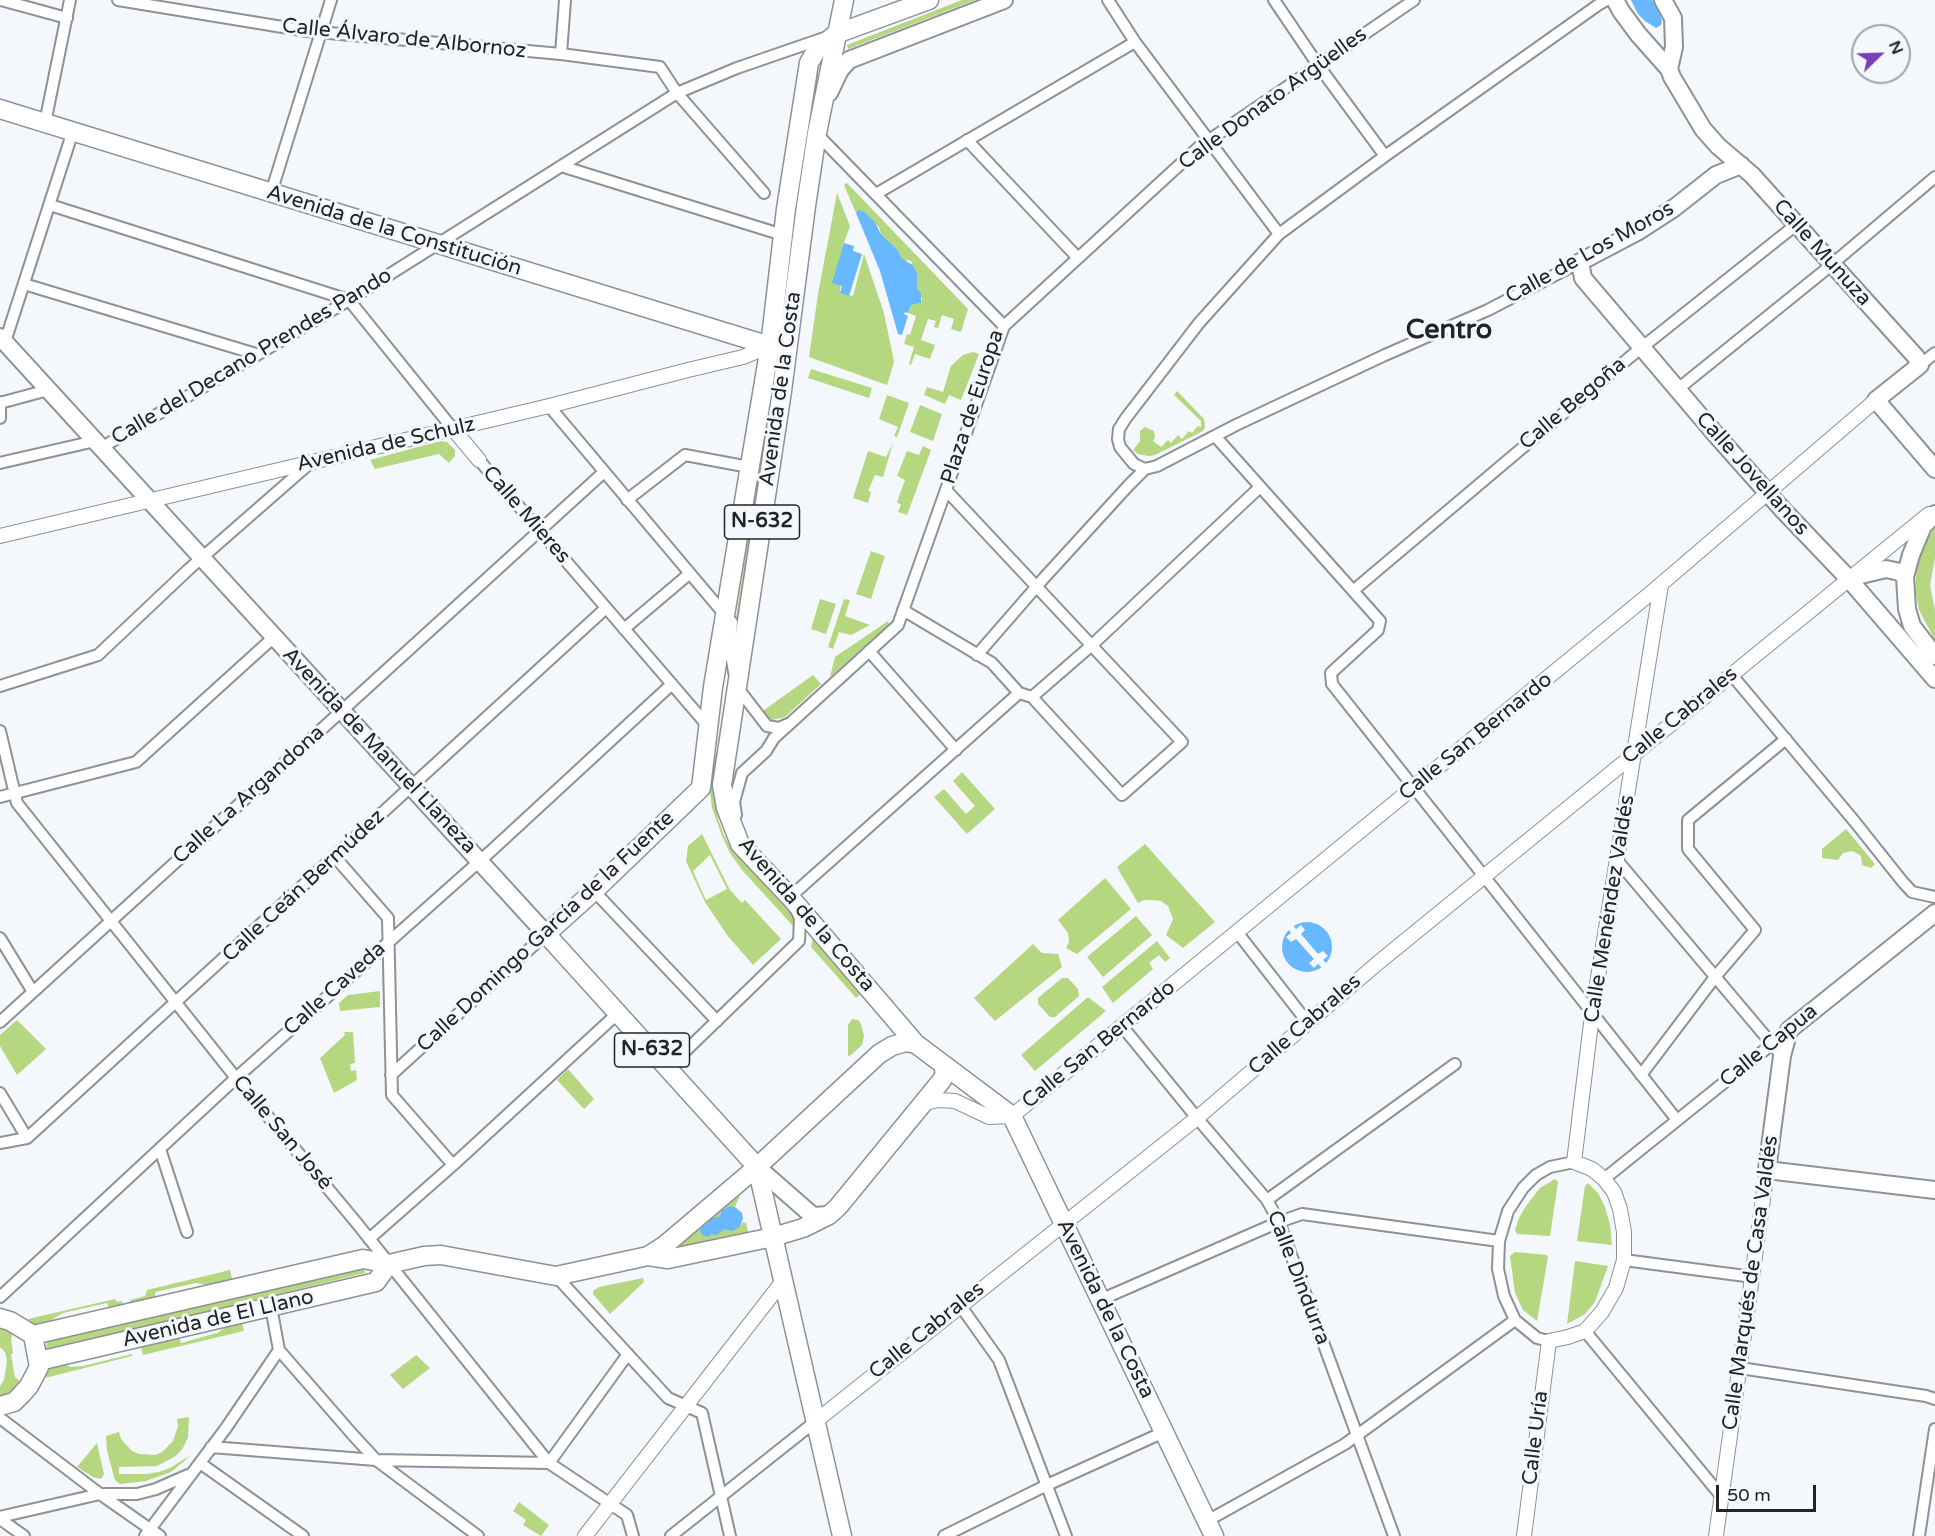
<!DOCTYPE html>
<html>
<head>
<meta charset="utf-8">
<style>
	body { margin:0 }
	#map { position:relative; width:1935px; height:1536px; overflow:hidden; background:#f4f7fc; font-family:"Varela Round",sans-serif }
	canvas { display:block }
	.north { position:absolute; left:1851px; top:24px; width:60px; height:60px; box-sizing:border-box; background:#f4f7fc; border:2px solid #a0a2a6; border-radius:50%; rotate:67deg; font-size:16px; font-weight:700; line-height:24px; text-align:center; color:#222325 }
	.north::after { content:''; display:block; margin:auto; width:21px; height:27px; background:#7640b7; clip-path:polygon(50% 0,100% 100%,50% 72%,0 100%) }
	.scale { position:absolute; left:1716px; top:1485px; width:100px; height:27px; box-sizing:border-box; border:3px solid #222325; border-top:0; padding-left:8px; font-size:18px; line-height:21px; white-space:nowrap; color:#222325; -webkit-text-stroke:4px #f4f7fc; paint-order:stroke }
</style>
</head>
<body>
<div id="map">
<canvas width="1935" height="1536"></canvas>
<div class="north">N</div>
<div class="scale">50 m</div>
</div>
<script>
const c = document.querySelector('canvas').getContext('2d');
c.lineJoin = 'round';
function paint(path, color) {
  c.fillStyle = color;
  c.fill(path, 'evenodd');
}
function poly(rows) {
  const path = new Path2D();
  for (const r of rows) {
    if (r.length === 3) {
      path.moveTo(r[0] + r[2], r[1]);
      path.arc(r[0], r[1], r[2], 0, 2 * Math.PI);
      continue;
    }
    path.moveTo(r[0], r[1]);
    for (let i = 2; i < r.length; i += 2) path.lineTo(r[i], r[i + 1]);
  }
  return path;
}
function trace(path, color, width, dash) {
  c.strokeStyle = color;
  c.lineWidth = width;
  c.lineCap = dash ? 'butt' : 'round';
  c.setLineDash(dash || []);
  c.stroke(path);
}
function write(font, color, halo, rows, align = 'center') {
  c.font = font + ' "Varela Round",sans-serif';
  c.lineWidth = 6;
  c.setLineDash([]);
  c.textBaseline = 'middle';
  c.strokeStyle = halo;
  c.fillStyle = color;
  for (const [text, x, y, turn = 0] of rows) {
    c.save();
    c.translate(x, y);
    c.rotate((+turn || 0) * Math.PI / 180);
    c.textAlign = isNaN(turn) ? turn : align;
    if (halo) c.strokeText(text, 0, 0);
    c.fillText(text, 0, 0);
    c.restore();
  }
}
paint(poly([
	[962,0,975,0,848,49,847,45],
	[847,183,968,309,961,332,951,329,954,319,942,315,938,328,934,327,936,321,928,319,921,340,935,345,930,359,915,354,911,365,909,364,914,347,904,344,907,334,910,335,916,316,908,313,911,305,921,303,922,299,917,288,917,273,911,261,908,260,905,262,902,259,898,250,881,234,879,227,858,210,856,213,844,185],
	[837,193,850,226,844,243,840,293,853,296,864,254,884,313,894,362,887,385,809,357,818,294],
	[973,352,979,354,961,400,949,395,945,404,924,395,927,387,943,392,951,366,963,355],
	[811,369,872,388,869,398,808,378],
	[1177,391,1204,419,1205,427,1203,431,1155,455,1149,456,1138,454,1133,450,1140,441,1140,431,1145,427,1154,431,1155,437,1153,441,1161,447,1168,440,1171,443,1178,435,1182,439,1189,431,1192,433,1198,426,1201,427,1201,421,1174,395],
	[770,392,775,393,736,657,735,625],
	[887,395,909,403,897,437,894,436,898,427,879,419],
	[920,405,942,414,933,441,910,432],
	[440,441,447,442,455,450,455,456,449,463,439,454,375,469,370,460],
	[893,443,883,477,875,475,868,491,871,492,868,503,853,498,868,451,886,457],
	[923,446,931,450,907,515,898,512,901,505,897,502,905,480,897,476,907,451,919,455],
	[1935,527,1935,558,1930,585,1935,610,1935,640,1919,610,1915,589,1917,568,1922,547],
	[871,551,885,556,871,599,856,594],
	[820,599,836,604,826,634,811,629],
	[844,599,850,600,845,616,870,625,851,635,839,632,833,649,828,647],
	[888,621,889,624,830,677,835,657],
	[813,675,821,684,785,717,772,720,760,713],
	[713,749,716,756,713,792,718,819,724,835,733,852,759,875,795,915,794,927,742,870,730,853,722,836,712,808,710,791],
	[962,772,995,809,967,834,934,797,944,789,966,814,975,806,953,781],
	[1846,829,1875,864,1871,868,1862,865,1861,856,1853,851,1843,853,1838,860,1822,858,1822,849],
	[702,834,730,890,742,903,745,900,781,939,753,965,727,935,705,902,686,861,688,846],
	[710,855,727,889,706,900,693,871],
	[1145,844,1215,922,1183,948,1166,935,1173,919,1168,906,1161,901,1152,900,1144,900,1138,903,1117,867],
	[1105,878,1131,909,1077,954,1066,948,1069,942,1068,933,1058,920],
	[1136,916,1152,935,1103,977,1087,957],
	[813,936,862,993,856,998,811,947],
	[1157,941,1170,958,1165,962,1159,955,1149,963,1153,969,1113,1003,1102,987],
	[1033,944,1042,953,1058,954,1062,967,995,1021,974,998],
	[1062,978,1068,978,1078,989,1079,996,1055,1017,1050,1017,1038,1004,1038,998],
	[380,991,380,1007,340,1011,339,1003,348,995],
	[1088,997,1106,1011,1035,1071,1021,1055],
	[852,1019,858,1020,861,1024,864,1036,862,1045,851,1055,848,1056,848,1025],
	[17,1020,46,1049,17,1075,0,1046,0,1035],
	[344,1032,353,1032,355,1063,350,1064,351,1071,356,1070,357,1080,334,1093,320,1058,345,1035],
	[568,1069,594,1099,584,1109,557,1080],
	[1555,1179,1558,1182,1550,1236,1517,1234,1515,1230,1519,1218,1526,1206,1540,1188],
	[1588,1183,1598,1193,1605,1207,1610,1225,1612,1245,1577,1241,1585,1186],
	[737,1186,741,1193,735,1207,730,1206,722,1210,712,1234,724,1229,740,1227,743,1222,746,1223,749,1235,669,1250],
	[1515,1252,1547,1255,1548,1257,1537,1321,1523,1310,1515,1293,1510,1256],
	[1575,1261,1608,1266,1595,1302,1585,1314,1567,1324],
	[364,1266,365,1273,49,1350,46,1347,47,1342],
	[230,1270,233,1283,216,1287,196,1283,155,1292,156,1301,132,1307,130,1300,145,1296,147,1290],
	[643,1278,644,1282,610,1314,593,1294,593,1291,599,1287],
	[115,1299,117,1302,122,1301,124,1308,110,1311,107,1303,63,1313,41,1326,34,1325,28,1319],
	[241,1319,244,1331,143,1355,140,1343,178,1334,181,1343,217,1333,236,1320],
	[0,1325,13,1332,11,1339,13,1353,11,1354,15,1377,21,1382,6,1395,0,1397,0,1386,4,1380,7,1361,5,1352,0,1347],
	[132,1354,132,1356,45,1378,49,1369,55,1366,63,1364,71,1367,83,1366],
	[416,1355,430,1368,403,1389,390,1375],
	[189,1417,188,1437,183,1448,176,1456,157,1466,119,1467,119,1474,146,1474,159,1472,170,1468,191,1455,182,1463,171,1472,146,1481,120,1484,115,1480,107,1451,106,1436,119,1432,121,1439,132,1451,139,1454,155,1455,162,1452,173,1441,178,1426,177,1419],
	[97,1443,104,1474,101,1479,93,1477,77,1467],
	[519,1502,549,1525,541,1536,523,1525,526,1520,513,1511]
]), '#b4d780');
paint(poly([
	[1631,0,1652,0,1659,10,1662,21,1661,25,1656,28,1645,21,1638,14],
	[858,210,864,212,874,221,881,234,898,250,902,259,913,265,917,273,917,288,921,294,921,303,911,305,908,313,905,312,904,314,908,316,902,335,898,334,880,271,856,213],
	[844,243,854,246,853,251,862,254,849,296,840,293,842,286,832,283],
	[1307,947,25],
	[730,1206,735,1207,742,1213,743,1218,740,1227,732,1231,724,1229,717,1235,712,1234,707,1237,702,1235,700,1231,702,1226,707,1224,712,1218,719,1217,722,1210]
]), '#67b8fe');
paint(poly([
	[1292,924,1296,929,1301,925,1305,930,1301,934,1318,954,1323,951,1328,956,1323,960,1328,965,1326,968,1323,969,1318,964,1314,968,1309,963,1314,959,1296,939,1291,942,1286,937,1291,933,1287,928]
]), '#f4f7fc');
const minor = poly([
	[1,0,67,18],
	[118,0,307,31,561,54,660,67,677,93,764,193],
	[1108,0,1135,42,1279,234],
	[1274,0,1318,65,1385,156],
	[561,54,565,0],
	[45,123,70,0],
	[816,133,1004,326],
	[967,140,1077,257],
	[561,166,783,235],
	[271,193,331,0],
	[876,194,1135,42],
	[50,205,349,300],
	[1580,262,1488,310,1385,355,1236,425,1157,466,1145,469,1134,464,1120,447,1118,439,1119,429,1126,418,1199,323,1279,234,1385,156,1598,5,1607,0],
	[24,284,256,354],
	[349,300,453,429],
	[5,342,73,131],
	[1920,365,1935,353],
	[1678,389,1824,271,1935,177],
	[0,403,48,390],
	[549,406,725,615],
	[0,418,0,402],
	[1215,436,1380,621,1378,630,1331,673,1332,684,1677,1120],
	[101,448,349,300,677,93,737,68,824,38],
	[479,460,707,725],
	[0,463,95,441],
	[627,500,685,455,749,467],
	[1354,590,1630,357,1797,224],
	[903,610,992,663,1019,693,1032,697,1122,795,1182,742,946,490],
	[732,622,730,648,734,672],
	[624,629,689,574],
	[869,651,956,750],
	[977,655,1044,578,1128,486,1145,469],
	[1731,674,1855,822,1902,881,1912,892,1935,897],
	[0,686,98,655,189,569,309,464],
	[737,687,767,726,779,728,788,724],
	[1032,697,1092,645,1260,487],
	[0,731,17,803,236,1078,355,1221,549,1463,627,1515,633,1536],
	[0,797,136,762,274,637],
	[736,815,734,802,742,773,766,751,774,738,898,625,1004,326,1199,147,1414,0],
	[335,857,388,918,392,1095,453,1165],
	[1616,859,1782,1056],
	[594,891,717,1021],
	[1237,932,1308,1023],
	[0,938,33,992],
	[0,1022,604,472],
	[1122,1026,1197,1118,1267,1200,1279,1222,1394,1536],
	[669,1067,799,941,800,918,790,897,1019,693],
	[391,1075,546,934],
	[1641,1075,1715,977,1755,930,1688,849,1688,820,1786,739],
	[0,1093,27,1138],
	[27,1138,606,608],
	[0,1143,27,1138],
	[160,1149,187,1232],
	[1604,1179,1777,1040],
	[1267,1200,1455,1064],
	[369,1239,453,1165,618,1013],
	[1624,1260,1753,1277],
	[556,1276,668,1398,702,1413,730,1536],
	[0,1297,236,1078,491,851,672,684],
	[1100,1300,1279,1222,1302,1214,1499,1241],
	[960,1305,999,1360,1066,1536],
	[271,1307,279,1350,353,1435,376,1460,478,1536],
	[1585,1331,1722,1497],
	[1549,1341,1537,1338,1515,1320,1504,1296,1498,1269,1499,1241,1508,1211,1523,1188,1536,1175,1550,1167,1574,1162],
	[1740,1368,1926,1396,1935,1399],
	[0,1418,100,1494,160,1536],
	[211,1447,376,1460,549,1463],
	[200,1463,303,1536],
	[549,1463,628,1354],
	[0,1517,100,1494,137,1494,156,1489,188,1475],
	[0,1519,24,1536],
	[1207,1521,1345,1444,1515,1320],
	[145,1536,226,1428,279,1350],
	[671,1536,816,1421],
	[944,1536,1047,1485,1164,1432],
	[1919,1536,1935,1429]
]);
const tertiary = poly([
	[453,429,479,460],
	[0,536,549,406,688,370,743,357,770,346],
	[922,1104,938,1100,955,1101,989,1117,1012,1116,1646,597,1876,400],
	[816,1421,1197,1118,1379,962,1929,514],
	[585,1536,783,1281],
	[1524,1536,1549,1341,1568,1337,1585,1331,1602,1312,1616,1288,1624,1260,1624,1232,1620,1209,1614,1192,1604,1179,1592,1169,1574,1162,1592,1015,1661,585],
	[1716,1536,1767,1170]
]);
const secondary = poly([
	[1615,0,1621,11,1638,34,1669,69,1672,77,1703,129,1718,146,1752,175,1916,357,1920,365,1876,400,1935,469],
	[1663,0,1673,18,1674,47,1669,69],
	[829,93,840,70,849,60,1004,0],
	[1741,165,1716,175,1674,208,1637,232,1580,262,1583,278,1717,436,1782,509,1848,578,1935,679],
	[0,337,546,934],
	[1935,514,1923,526,1911,555,1905,577,1907,609,1912,626,1935,656],
	[1848,578,1886,569,1900,572,1905,577],
	[1935,913,1789,1030,1782,1056,1767,1170,1935,1190],
	[757,1167,813,1216,829,1215]
]);
const primary = poly([
	[844,0,817,133,806,206,782,391,722,785,726,808,740,844,790,897,916,1044,1012,1116,1214,1536],
	[0,109,770,346,781,343],
	[648,1256,668,1259,773,1237,803,1228,829,1215,838,1207,942,1080,945,1073,943,1065],
	[0,1318,10,1321,33,1335,39,1367,29,1386,22,1394,14,1402,0,1406],
	[33,1335,363,1259,389,1264,424,1256,441,1255,556,1276,648,1256,665,1245,757,1167,879,1054,892,1046,906,1042,916,1044],
	[39,1361,376,1282,389,1264],
	[842,1536,757,1167,546,934,594,891,701,788,713,687,770,346,786,209,809,63,817,49,836,34,929,0]
]);
trace(minor, '#8e9195', 14);
trace(tertiary, '#8e9195', 16);
trace(secondary, '#8e9195', 20);
trace(primary, '#8e9195', 21);
trace(minor, '#fff', 10);
trace(tertiary, '#fff', 14);
trace(secondary, '#fff', 16);
trace(primary, '#fff', 18);
for (const [x, y, w] of [
	[762,522,75],
	[652,1050,75]
]) {
  const box = new Path2D();
  box.roundRect(x - w / 2, y - 17, w, 34, 4.5);
  c.fillStyle = '#f4f7fc';
  c.fill(box);
  trace(box, '#222325', 1.5);
}
write('bold 20px', '#222325', null, [
	["N-632",762,522],
	["N-632",652,1050]
]);
write('21px', '#222325', '#f4f7fc', [
	["Calle Álvaro de Albornoz",404,39,6],
	["Calle Donato Argüelles",1273,99,-36],
	["Avenida de la Constitución",394,231,17],
	["Calle de Los Moros",1590,253,-29],
	["Calle Munuza",1822,253,48],
	["Calle del Decano Prendes Pando",252,357,-31],
	["Avenida de la Costa",781,389,-82],
	["Calle Begoña",1573,404,-40],
	["Plaza de Europa",973,407,-72],
	["Avenida de Schulz",386,445,-13],
	["Calle Jovellanos",1752,474,48],
	["Calle Mieres",526,515,49],
	["Calle Cabrales",1680,716,-39],
	["Calle San Bernardo",1476,737,-39],
	["Avenida de Manuel Llaneza",379,751,47],
	["Calle La Argandona",249,795,-42],
	["Calle Ceán Bermúdez",304,886,-43],
	["Calle Menéndez Valdés",1610,909,-81],
	["Avenida de la Costa",806,915,49],
	["Calle Domingo García de la Fuente",546,932,-43],
	["Calle Caveda",335,989,-42],
	["Calle Cabrales",1305,1025,-41],
	["Calle San Bernardo",1099,1045,-39],
	["Calle Capua",1769,1046,-39],
	["Calle San José",282,1133,50],
	["Calle Dindurra",1298,1278,69],
	["Calle Marqués de Casa Valdés",1751,1283,-82],
	["Avenida de la Costa",1105,1309,64],
	["Avenida de El Llano",218,1319,-13],
	["Calle Cabrales",927,1331,-39],
	["Calle Uría",1536,1438,-83]
]);
write('bold 27px', '#222325', '#f4f7fc', [
	["Centro",1449,331]
]);
</script>
</body>
</html>
